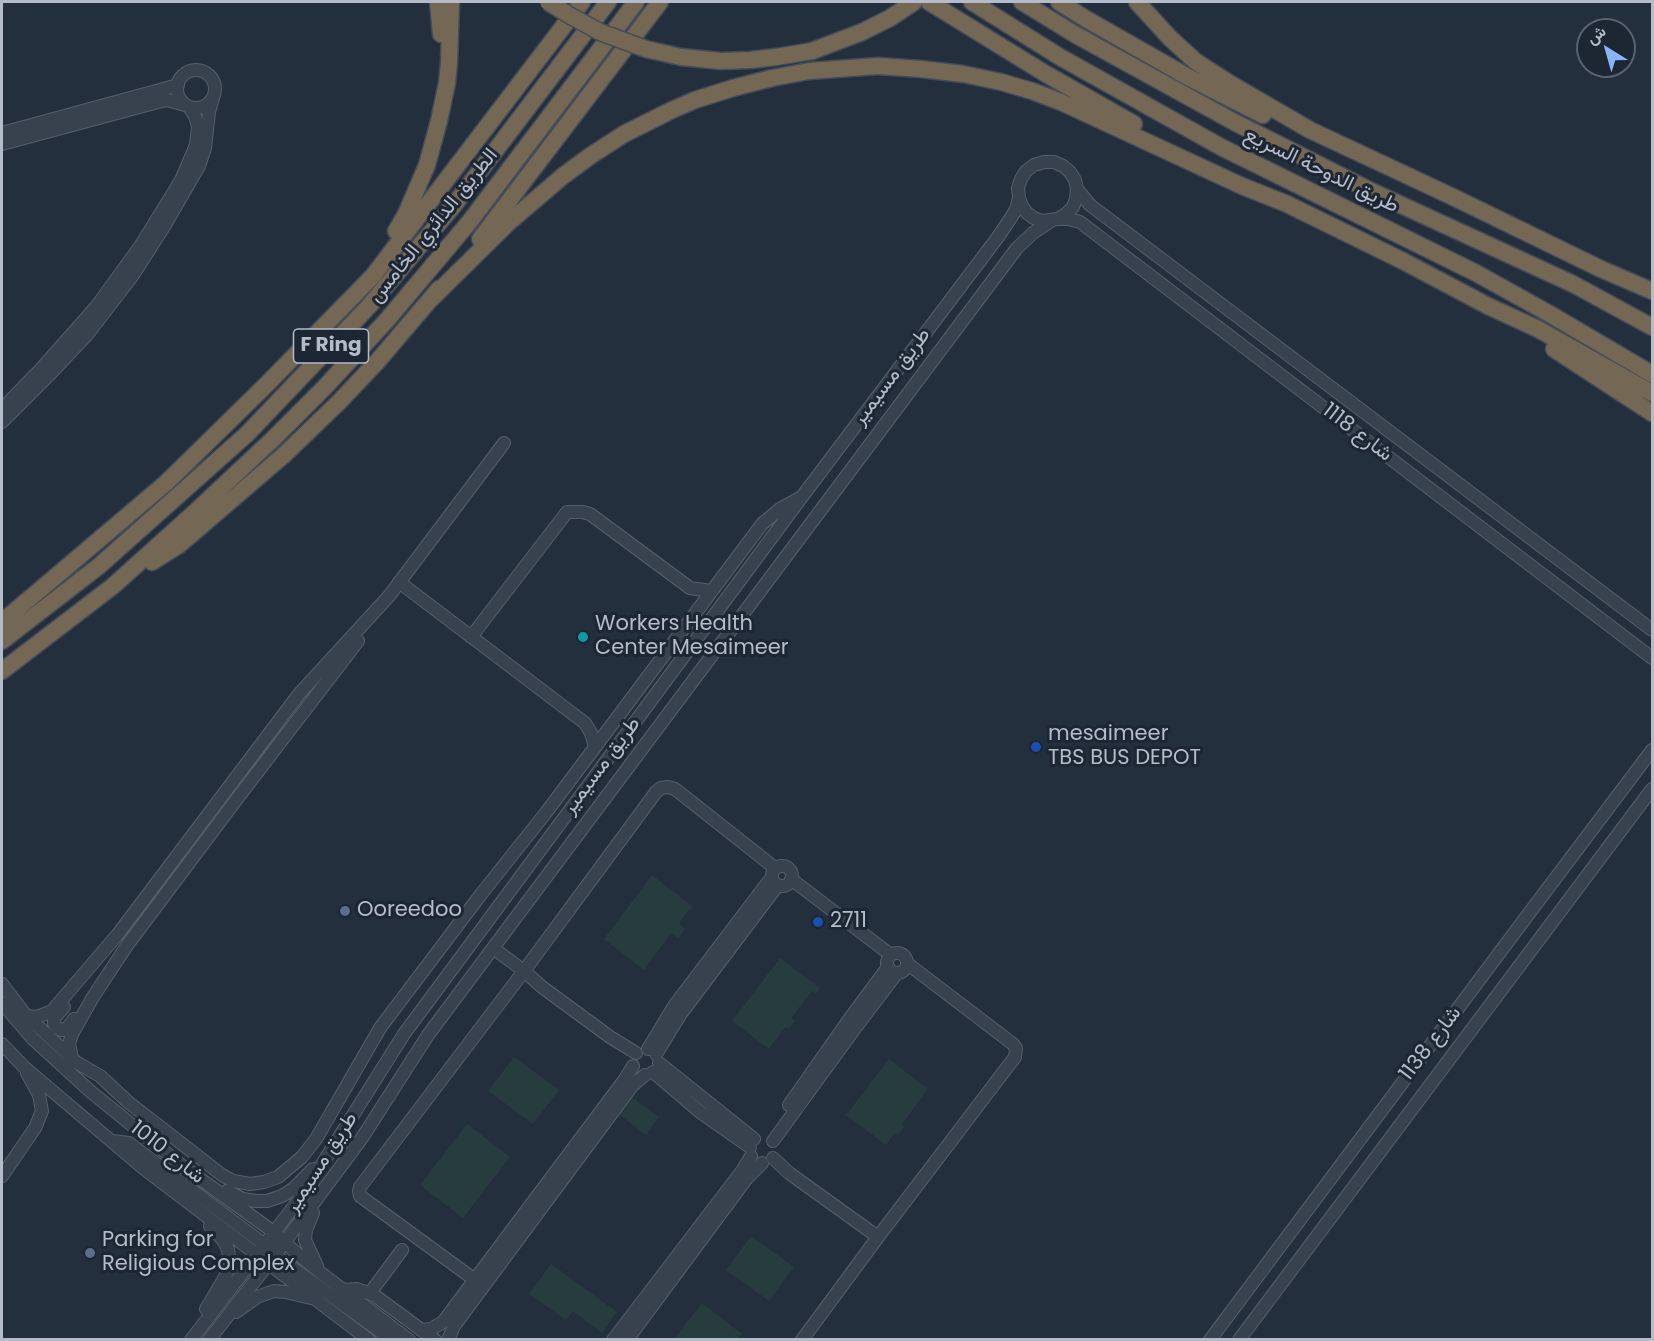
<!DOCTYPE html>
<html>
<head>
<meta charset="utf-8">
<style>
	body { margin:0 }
	#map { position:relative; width:1654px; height:1341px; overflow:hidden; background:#242f3e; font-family:Poppins,Vazirmatn,sans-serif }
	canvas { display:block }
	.frame { position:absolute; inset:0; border:3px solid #b4bcc9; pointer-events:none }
	.north { position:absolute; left:1576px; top:18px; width:60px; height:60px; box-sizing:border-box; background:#1d2633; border:2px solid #59626f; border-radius:50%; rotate:323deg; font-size:16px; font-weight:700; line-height:24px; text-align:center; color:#b4bcc9 }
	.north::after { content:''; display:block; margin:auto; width:21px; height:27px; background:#8ab4f8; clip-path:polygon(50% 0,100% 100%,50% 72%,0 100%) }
</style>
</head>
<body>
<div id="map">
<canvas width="1654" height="1341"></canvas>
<div class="frame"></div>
<div class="north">ش</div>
</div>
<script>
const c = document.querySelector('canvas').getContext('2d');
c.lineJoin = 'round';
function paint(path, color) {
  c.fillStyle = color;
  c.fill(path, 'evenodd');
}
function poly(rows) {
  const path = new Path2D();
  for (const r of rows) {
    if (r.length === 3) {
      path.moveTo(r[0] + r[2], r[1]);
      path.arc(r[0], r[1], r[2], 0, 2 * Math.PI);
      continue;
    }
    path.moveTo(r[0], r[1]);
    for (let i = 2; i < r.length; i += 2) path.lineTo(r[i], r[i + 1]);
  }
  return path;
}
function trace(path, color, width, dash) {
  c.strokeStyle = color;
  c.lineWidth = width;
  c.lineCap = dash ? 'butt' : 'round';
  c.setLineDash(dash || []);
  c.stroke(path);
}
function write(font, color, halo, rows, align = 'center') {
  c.font = font + ' Poppins,Vazirmatn,sans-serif';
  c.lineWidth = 6;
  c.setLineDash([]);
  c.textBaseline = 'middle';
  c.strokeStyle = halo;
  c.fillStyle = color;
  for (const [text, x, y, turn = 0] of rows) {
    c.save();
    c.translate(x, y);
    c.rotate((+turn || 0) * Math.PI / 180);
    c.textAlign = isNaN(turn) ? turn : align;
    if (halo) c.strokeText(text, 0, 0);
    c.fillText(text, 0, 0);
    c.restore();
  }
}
paint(poly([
	[652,875,692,906,679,923,685,929,678,938,671,933,644,970,604,939],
	[780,958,820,988,816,994,812,991,791,1018,795,1021,789,1029,785,1027,769,1049,732,1021],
	[514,1057,559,1090,533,1124,488,1091],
	[889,1059,928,1089,902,1124,905,1126,898,1135,895,1133,886,1145,846,1115],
	[629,1095,659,1117,646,1135,616,1112],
	[467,1124,510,1157,463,1218,420,1185],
	[751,1236,794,1267,769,1301,726,1270],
	[551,1264,617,1312,602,1333,573,1311,566,1320,529,1294],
	[702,1303,742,1334,737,1339,674,1339]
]), '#263c3f');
const minor = poly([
	[196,89,19],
	[2,133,178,85],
	[2,144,158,102,167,100,185,105],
	[1077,189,1090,205,1652,630],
	[1058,219,1069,219,1080,222,1652,658],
	[2,409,41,369,96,307,141,245,172,195,182,178,196,145,198,127,195,116,189,107],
	[2,422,51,373,86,336,133,275,165,225,199,166,205,148,209,112,213,98],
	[399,582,585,723,591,733,595,747],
	[471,637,567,512,583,512,590,514,690,588,711,591],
	[782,876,10],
	[791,879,891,955],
	[493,948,524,971,542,987,610,1037,636,1053],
	[897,963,10],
	[2,984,24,1013,76,1062,100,1076,128,1102,222,1175,233,1181,250,1184,264,1182,278,1177,302,1157,316,1139,380,1028,482,893,548,810,762,524,780,509,800,498],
	[2,1003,32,1038,90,1091,181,1165,275,1233,293,1250,321,1273,409,1340],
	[64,1007,54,1018,54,1024,56,1027,61,1030,64,1030,69,1026,74,1019],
	[27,1016,37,1017,52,1011,118,934,299,694,389,596,504,443],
	[2,1044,24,1067,143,1168,369,1340],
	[648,1049,674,1006,772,877],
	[656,1054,680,1015,778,885],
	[72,1058,69,1044,72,1034,93,997,128,944,236,800,358,641],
	[659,1063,754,1139],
	[653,1072,700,1112,750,1147],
	[789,1105,848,1021,888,967],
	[112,1141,129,1143,265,1245,273,1246],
	[773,1141,856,1027,897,973],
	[773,1158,789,1173,878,1237],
	[2,1176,35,1128,42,1111,39,1095,27,1073],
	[227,1191,243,1199,256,1201,267,1201,282,1196,293,1189,313,1169],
	[313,1213,306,1230,305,1240,317,1266],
	[270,1253,275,1255,392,1340],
	[475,1280,360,1196,359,1191,360,1187,524,971,656,792,661,788,668,787,675,789,775,868],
	[344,1290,357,1289,374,1295,435,1340],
	[370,1293,402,1250],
	[206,1309,225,1277,230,1265,228,1249,223,1240,210,1226],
	[236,1312,257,1297,274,1291,285,1292,311,1298],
	[421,1330,431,1329,443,1322,625,1079,633,1066],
	[191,1340,295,1205,314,1177,404,1034,801,498,998,237,1016,210,1019,198,1018,188,1021,179,1026,171,1034,165,1044,162,1054,162,1063,166,1070,172,1075,180,1077,189,1076,199,1073,207,1066,214,1058,219,1042,221,1034,218,1027,213,1022,206,1019,198],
	[209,1340,275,1255,362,1138,428,1035,493,948,1017,248,1033,233,1051,221],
	[448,1340,454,1326,632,1086,645,1075],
	[613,1340,742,1171,751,1156],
	[627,1340,747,1178,762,1163],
	[802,1340,878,1237,1015,1057,1016,1048,1013,1044,908,964],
	[1210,1340,1527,916,1652,750],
	[1239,1340,1652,789]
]);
const highway = poly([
	[438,2,441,34],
	[929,2,1046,74,1134,124],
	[972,2,1060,57,1221,147,1476,273,1548,313,1652,374],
	[1022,2,1076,35,1236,123,1373,192,1573,284,1652,327],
	[1059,2,1086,19,1188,77,1263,115],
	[1137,2,1170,38,1195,61,1229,83,1310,130,1453,197,1601,269,1652,291],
	[812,51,862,32,890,18,914,2],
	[396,231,406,214,427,165,439,121,447,83,449,63,451,2],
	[480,239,660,2],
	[432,298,508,223,563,176,590,156,624,134,672,110,695,100,733,88,772,78,809,71,878,66,921,69,963,74,1001,82,1032,91,1061,102,1242,186,1287,204,1403,261,1488,306,1538,329,1652,393],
	[1554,349,1652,413],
	[152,562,179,545,285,454,339,402,376,363,439,289],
	[2,622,166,483,266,385,373,276,582,2],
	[2,641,99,566,247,434,370,305,454,205,608,2],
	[2,671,113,586,193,514,272,440,324,388,387,320,471,220,636,2]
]);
trace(minor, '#565f6c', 14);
trace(highway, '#434c59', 19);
trace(minor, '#38414e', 12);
trace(highway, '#746855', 16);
const highwayBridge = poly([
	[548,2,569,15,600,32,646,49,681,57,721,61,750,60,776,57,812,51]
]);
trace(highwayBridge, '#434c59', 19, []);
trace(highwayBridge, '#746855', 16);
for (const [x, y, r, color] of [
	[583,637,6,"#0f9aa8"],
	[1036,747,6,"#1a4fb4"],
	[345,911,6,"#5c6f8a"],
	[818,922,6,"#1a4fb4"],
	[90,1253,6,"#5c6f8a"]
]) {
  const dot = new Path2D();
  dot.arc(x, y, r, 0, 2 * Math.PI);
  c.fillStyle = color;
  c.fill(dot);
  trace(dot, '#1d2633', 2);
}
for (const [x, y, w] of [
	[331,346,75]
]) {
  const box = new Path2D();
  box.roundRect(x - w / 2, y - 17, w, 34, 4.5);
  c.fillStyle = '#1d2633';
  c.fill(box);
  trace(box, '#b4bcc9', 1.5);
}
write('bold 20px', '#b4bcc9', null, [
	["F Ring",331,346]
]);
write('21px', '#b4bcc9', '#1d2633', [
	["طريق الدوحة السريع",1321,171,26],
	["الطريق الدائري الخامس",434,226,-51],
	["طريق مسيمير",892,377,-53],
	["شارع 1118",1357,433,37],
	["طريق مسيمير",602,766,-53],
	["شارع 1138",1431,1044,-53],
	["شارع 1010",167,1153,38],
	["طريق مسيمير",322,1163,-57]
]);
write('21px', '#b4bcc9', '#1d2633', [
	["Workers Health",595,625],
	["Center Mesaimeer",595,649],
	["mesaimeer",1048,735],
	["TBS BUS DEPOT",1048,759],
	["Ooreedoo",357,911],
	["2711",830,922],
	["Parking for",102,1241],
	["Religious Complex",102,1265]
], 'left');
</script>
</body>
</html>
